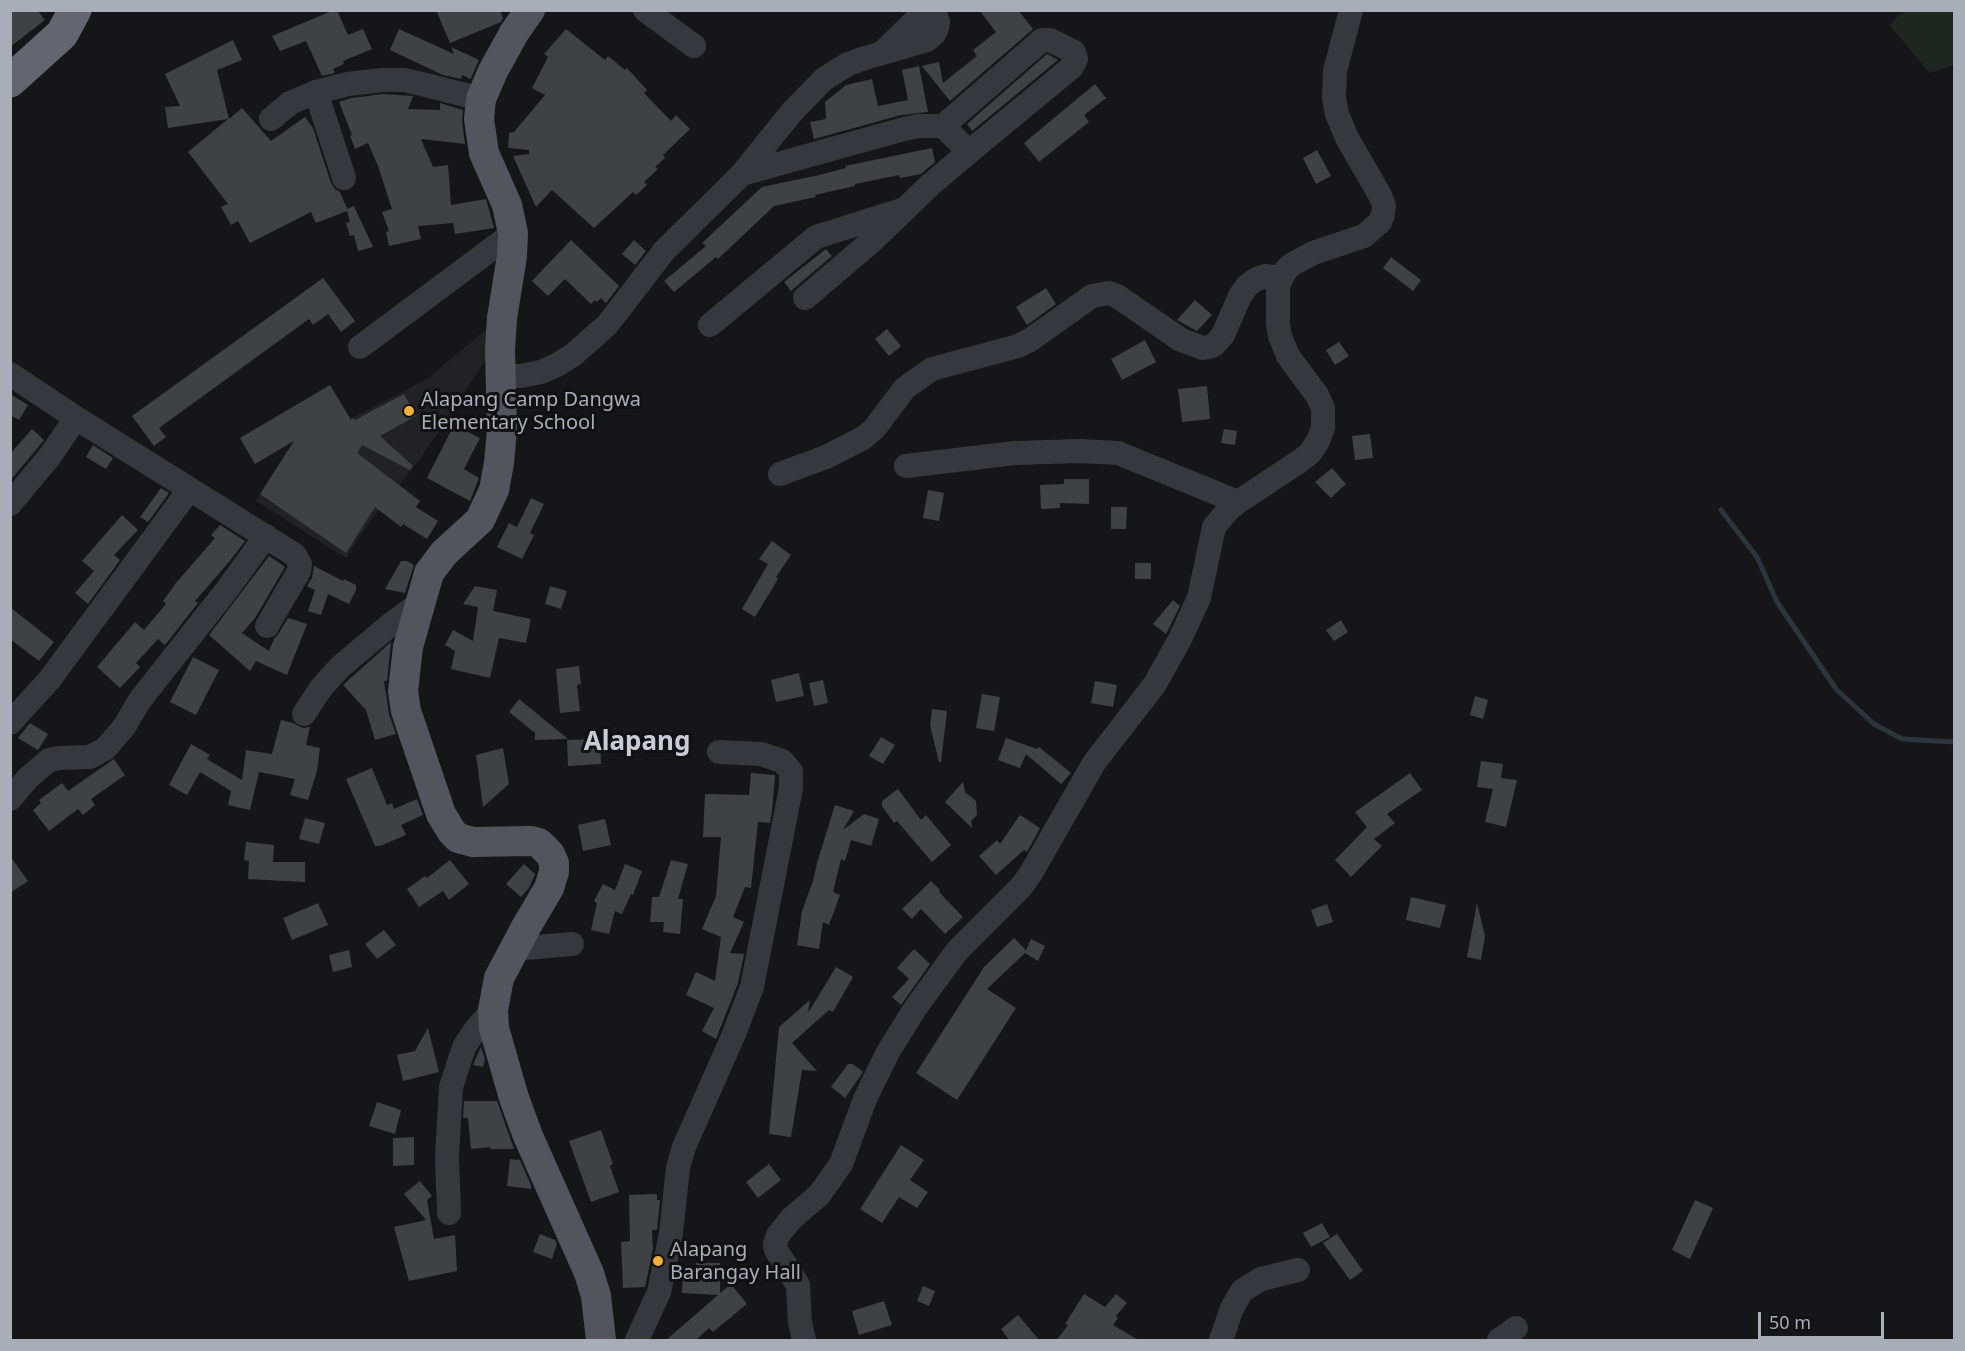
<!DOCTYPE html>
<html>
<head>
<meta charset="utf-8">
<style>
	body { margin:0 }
	#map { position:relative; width:1965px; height:1351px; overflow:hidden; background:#161618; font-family:"Noto Sans",sans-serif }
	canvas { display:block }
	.frame { position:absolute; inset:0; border:12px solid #a8adb8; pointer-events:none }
	.scale { position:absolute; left:1758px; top:1312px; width:126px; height:27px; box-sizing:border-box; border:3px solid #a8adb8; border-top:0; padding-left:8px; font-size:18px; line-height:21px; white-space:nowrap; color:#a8adb8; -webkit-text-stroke:4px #111113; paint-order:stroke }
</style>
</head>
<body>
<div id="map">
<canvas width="1965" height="1351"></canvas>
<div class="frame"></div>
<div class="scale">50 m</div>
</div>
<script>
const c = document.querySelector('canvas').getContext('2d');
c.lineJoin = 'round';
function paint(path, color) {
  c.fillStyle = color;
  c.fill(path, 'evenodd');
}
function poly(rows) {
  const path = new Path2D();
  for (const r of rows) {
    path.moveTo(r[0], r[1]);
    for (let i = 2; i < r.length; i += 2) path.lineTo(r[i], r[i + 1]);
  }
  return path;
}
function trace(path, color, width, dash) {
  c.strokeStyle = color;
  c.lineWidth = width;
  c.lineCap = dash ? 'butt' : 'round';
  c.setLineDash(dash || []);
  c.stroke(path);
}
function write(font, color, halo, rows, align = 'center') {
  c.font = font + ' "Noto Sans",sans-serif';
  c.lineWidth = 6;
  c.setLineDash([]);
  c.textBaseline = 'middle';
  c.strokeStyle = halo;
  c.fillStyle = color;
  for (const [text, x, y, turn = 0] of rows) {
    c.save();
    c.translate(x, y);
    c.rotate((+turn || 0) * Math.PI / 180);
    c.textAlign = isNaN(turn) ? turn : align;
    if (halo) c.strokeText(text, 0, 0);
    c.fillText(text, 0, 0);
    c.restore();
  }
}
paint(poly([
	[496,321,500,338,421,458,370,521,346,558,256,501,281,462,304,443,427,379]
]), '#222225');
paint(poly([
	[1911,10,1954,11,1954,65,1930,73,1890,26,1898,15]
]), '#1e261f');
trace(poly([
	[1721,510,1757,557,1777,602,1836,689,1874,724,1902,739,1954,742]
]), '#2c353c', 5);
paint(poly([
	[10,10,37,10,45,20,10,47],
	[334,10,337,10,348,35,363,29,372,49,343,61,344,64,333,69,335,73,322,76,306,41,280,51,272,36],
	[436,10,500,10,503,18,501,22,450,43],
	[979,10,1018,10,1033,29,950,101,922,66,939,62,943,83,977,56,973,50,996,32],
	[399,29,454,54,451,47,479,60,471,78,470,79,462,75,461,79,443,75,390,50],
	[566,29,605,60,608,56,625,70,627,68,647,90,644,93,671,121,676,115,690,129,663,155,665,158,655,167,658,169,644,182,647,185,636,195,633,192,594,228,552,190,536,207,513,156,529,154,529,150,508,148,509,133,514,132,545,95,532,88,548,57,544,54],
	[233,40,242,60,217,70,229,119,242,108,271,141,305,117,313,128,331,183,335,189,340,192,347,209,354,206,373,247,358,251,354,235,350,236,346,223,350,222,347,211,316,223,311,212,250,243,238,221,231,225,221,207,228,204,188,152,228,119,168,128,165,107,180,106,165,74],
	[1047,54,1058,60,972,131,967,124],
	[919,66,928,112,901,115,814,139,810,122,826,119,825,102,846,85,872,79,878,106,908,100,902,70],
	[1095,84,1106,98,1084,115,1089,122,1039,162,1024,143],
	[384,94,413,96,408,109,440,110,440,103,463,110,462,121,465,144,421,139,433,167,448,165,451,205,486,199,494,228,455,234,453,223,418,226,421,239,389,246,386,232,389,231,382,212,392,209,378,166,368,143,355,149,350,136,352,135,339,102,351,98],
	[932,148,935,162,921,174,900,178,899,175,855,184,855,186,815,195,816,197,774,206,718,259,716,257,674,292,664,281,706,246,702,243,762,187,819,175,846,168,845,166],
	[1317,150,1331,176,1316,184,1303,158],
	[571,240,619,286,606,303,601,298,597,302,595,300,591,304,565,279,548,296,532,281],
	[634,240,646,251,635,265,622,254],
	[826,249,832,256,791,291,784,282],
	[1391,257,1421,280,1413,291,1383,268],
	[323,278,355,321,341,332,328,314,313,325,309,319,159,428,166,437,154,446,132,416],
	[1046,288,1056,304,1027,325,1016,307],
	[1195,300,1212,315,1197,331,1177,320],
	[887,329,901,346,889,356,875,339],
	[1145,340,1156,362,1122,380,1111,359],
	[1339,342,1349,356,1335,365,1326,350],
	[330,385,351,420,353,418,355,420,404,394,416,416,380,436,413,466,410,470,362,445,357,453,420,501,416,507,438,521,427,539,403,524,401,527,375,507,346,553,260,494,294,441,255,464,240,438],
	[1207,386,1210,419,1182,422,1178,389],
	[10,394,28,405,19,420,10,415],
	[454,425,480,438,464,469,479,478,470,501,427,478],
	[32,429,44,440,10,481,10,454],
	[1224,429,1237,431,1235,445,1221,443],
	[1370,434,1373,458,1355,460,1352,436],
	[93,445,113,458,106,469,86,457],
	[1332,468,1346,484,1331,498,1315,482],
	[1064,479,1089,479,1089,504,1060,503,1060,508,1041,509,1040,485,1064,484],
	[161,488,169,493,148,522,140,517],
	[928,490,944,493,939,521,923,518],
	[531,498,544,504,530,533,534,535,522,559,497,547,509,523,517,527],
	[1111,507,1127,507,1126,529,1111,529],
	[122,515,138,530,114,555,120,560,88,604,75,593,94,571,82,561],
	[220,525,245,541,229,562,195,601,198,603,165,645,158,639,136,663,140,667,120,688,97,667,135,622,144,630,166,604,163,601,176,583,215,538,211,535],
	[772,541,791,555,776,577,778,579,755,617,742,609,768,564,759,559],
	[269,556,285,567,255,618,242,633,269,651,274,639,279,633,288,618,307,624,287,675,256,661,250,671,209,635],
	[401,561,407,561,414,565,405,593,385,589],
	[1135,563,1151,563,1151,579,1135,579],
	[314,566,343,581,344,579,356,585,356,590,349,604,328,594,321,615,308,611,315,590,307,586,312,578],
	[475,586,497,590,493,611,531,619,526,643,499,638,490,678,451,669,455,651,445,645,453,630,473,641,478,607,463,604],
	[550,586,567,591,561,609,545,604],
	[1173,600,1180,606,1166,634,1153,624],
	[10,607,54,642,39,661,10,639],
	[1341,620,1348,632,1334,641,1326,630],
	[391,642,387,681,384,681,389,714,396,734,375,740,366,710,343,685],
	[193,657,219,670,196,715,170,702],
	[579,666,581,684,577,685,580,711,560,713,556,669],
	[799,673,804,696,776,702,771,680],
	[823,680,828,703,814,706,809,683],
	[1095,681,1117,685,1113,707,1091,703],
	[982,694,1000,697,994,731,976,728],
	[1475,696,1488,700,1483,719,1470,715],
	[519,699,568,739,535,740,535,733,509,712],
	[932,709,947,711,941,762,939,762,930,725],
	[281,720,293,723,303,728,310,727,306,745,320,748,317,771,308,800,290,795,295,779,259,772,250,810,228,805,231,791,200,772,187,795,169,785,191,744,210,755,207,759,242,780,246,750,272,754],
	[30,723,48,734,38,750,18,738],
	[881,737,895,745,883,764,869,756],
	[1006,738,1037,749,1039,747,1071,773,1061,784,1026,754,1020,768,998,760],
	[600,739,601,764,568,766,567,740],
	[503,748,509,784,483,807,476,755],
	[114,759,125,775,91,799,95,805,83,815,78,809,49,831,33,810,41,803,39,800,62,783,68,791],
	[1481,761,1503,764,1501,778,1517,780,1506,827,1485,822,1493,789,1477,787],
	[372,768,387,805,392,803,394,809,417,799,423,815,401,825,406,835,380,846,375,846,346,779],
	[751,773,775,775,772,811,770,823,758,822,751,888,745,887,733,917,744,922,730,953,744,954,738,983,716,1039,702,1031,714,1008,686,995,696,972,715,981,721,937,702,929,716,896,721,837,703,837,705,794,749,795],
	[1410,773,1422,790,1387,814,1395,823,1374,839,1382,846,1351,877,1335,860,1367,827,1355,812],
	[963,782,965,792,976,801,977,815,971,821,972,828,945,802],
	[898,789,921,820,926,815,951,845,932,862,897,821,894,823,882,806,882,801],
	[835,805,854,811,843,830,864,814,879,819,871,846,851,840,845,861,841,859,833,892,840,895,829,925,823,922,819,949,797,945,802,911,813,881,817,863],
	[1020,815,1040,828,1027,852,1024,850,996,875,979,856,997,840,1000,844],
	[305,818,325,823,319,844,299,839],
	[605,819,611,845,583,851,578,825],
	[246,842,274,845,273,862,305,862,305,882,248,879,249,861,244,860],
	[10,856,28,881,10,893],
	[450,860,469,884,449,900,443,891,419,907,407,889,425,876,427,878],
	[671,860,688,864,678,899,683,899,680,934,663,932,664,922,650,922,652,897,659,897],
	[524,864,535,874,529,888,521,897,506,884],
	[625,864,642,871,633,895,631,894,622,914,615,911,609,934,591,930,597,903,594,901,603,884,615,890],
	[931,881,940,890,939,892,963,917,945,934,921,909,912,919,902,909],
	[1411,897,1446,905,1440,928,1406,920],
	[318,903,328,925,292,940,283,918],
	[1477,903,1485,936,1481,960,1467,957],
	[1327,904,1333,922,1317,927,1311,910],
	[384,930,396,945,377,959,365,944],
	[1014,938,1026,950,1031,939,1045,946,1038,961,1025,953,987,989,1016,1008,957,1100,916,1073,984,967],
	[914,949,930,964,901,1005,892,997,909,979,897,968],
	[349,950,352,967,333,972,329,955],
	[836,967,853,977,833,1012,829,1010,792,1043,817,1071,802,1070,791,1137,769,1134,779,1027,810,1000,808,1013],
	[428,1028,439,1072,403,1081,397,1055,415,1051],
	[481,1047,485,1059,483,1067,473,1065],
	[848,1064,853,1064,863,1072,845,1098,831,1087],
	[464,1101,497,1101,514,1149,490,1149,490,1147,471,1149,468,1118,463,1118],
	[377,1102,401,1110,395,1134,369,1126],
	[601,1130,613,1164,610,1166,619,1192,591,1202,569,1141],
	[414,1137,414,1165,393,1166,393,1138],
	[901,1145,924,1160,910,1180,928,1192,917,1208,899,1197,882,1223,860,1209],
	[510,1159,520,1160,531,1185,531,1189,507,1186],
	[769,1164,781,1180,758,1198,746,1182],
	[420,1181,432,1196,427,1200,434,1239,455,1235,457,1271,409,1281,394,1227,426,1220,404,1194],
	[657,1194,657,1200,660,1200,657,1230,652,1230,653,1249,645,1287,623,1288,621,1242,630,1241,629,1195],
	[1695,1200,1713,1208,1690,1259,1672,1250],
	[1322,1223,1330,1237,1311,1247,1303,1233],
	[540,1234,555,1240,557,1244,552,1259,533,1252],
	[1337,1234,1363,1271,1350,1280,1323,1243],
	[696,1263,720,1263,720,1293,731,1284,747,1304,713,1332,709,1328,695,1341,665,1341,718,1295,682,1293,683,1270,696,1270],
	[923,1286,935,1291,929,1306,917,1301],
	[1084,1294,1105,1307,1116,1294,1127,1303,1116,1316,1118,1318,1113,1325,1140,1341,1056,1341,1068,1325,1065,1324],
	[884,1301,892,1325,859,1335,852,1311],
	[1018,1315,1040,1341,1010,1341,1001,1329]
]), '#404145');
trace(poly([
	[645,10,694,46],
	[883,52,926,10],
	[316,92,344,178],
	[271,119,290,103,316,92,348,84,383,80,404,80,422,84,481,99],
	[943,126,1042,40,1050,40,1074,52,1076,59,1072,67,969,152],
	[742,174,791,113,824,79,848,64,862,59,927,40,934,34,937,28,938,21,934,10],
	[710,325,816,237,902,210],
	[360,347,513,233],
	[10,374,76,418,295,555,300,564,299,571,267,626],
	[501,376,521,376,541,372,557,365,573,355,607,325,664,251,742,174,904,129,918,126,943,126,969,152,930,185,873,240,805,298],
	[906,466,1015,453,1080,451,1118,453,1238,502],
	[780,474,826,457,863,438,874,429,905,388,932,369,1018,346,1030,340,1092,296,1109,293,1117,296,1181,340,1203,348,1209,347,1214,345,1223,335,1240,296,1247,286,1255,280,1265,276,1281,278],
	[10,504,50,456,76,418],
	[304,714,321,688,340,667,390,625,420,603],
	[10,723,50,679,189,490],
	[10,799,28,778,49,760,59,758,90,757,105,749,124,727,140,700,226,591,266,536],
	[514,949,572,944],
	[449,1213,447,1156,451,1087,464,1047,476,1029,493,1010],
	[637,1340,659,1292,671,1233,678,1168,684,1147,734,1034,752,987,791,788,791,771,782,761,761,754,719,752],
	[804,1340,800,1323,798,1285,776,1250,775,1244,778,1235,792,1218,819,1195,841,1164,865,1099,888,1052,916,1007,957,951,1022,886,1031,873,1094,763,1155,684,1180,639,1199,598,1214,527,1229,509,1238,502,1300,461,1310,453,1318,441,1323,428,1323,408,1317,395,1288,356,1280,336,1278,323,1278,285,1286,270,1291,265,1313,253,1364,236,1380,222,1383,214,1384,206,1381,197,1347,138,1337,114,1334,98,1335,71,1351,10],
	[1221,1340,1232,1308,1242,1291,1261,1279,1298,1270],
	[1499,1340,1516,1328]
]), '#37383d', 24);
trace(poly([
	[530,10,514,33,493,71,481,99,479,119,484,153,507,205,513,233,512,256,502,318,500,350,502,430,499,463,494,490,480,520,444,553,429,573,408,647,403,691,406,711,441,814,452,832,458,838,473,842,531,841,539,843,550,854,554,863,554,872,549,888,526,927,499,978,493,1010,494,1028,514,1098,528,1136,589,1273,596,1296,601,1340]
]), '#53555c', 30);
trace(poly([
	[10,81,62,34,75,10]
]), '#63666e', 33);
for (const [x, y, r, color] of [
	[409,411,6,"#f2b134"],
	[658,1261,6,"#f2b134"]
]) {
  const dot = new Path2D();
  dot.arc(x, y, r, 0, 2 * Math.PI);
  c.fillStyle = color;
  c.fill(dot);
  trace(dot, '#111113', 2);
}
write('20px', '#a8adb8', '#111113', [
	["Alapang Camp Dangwa",421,400],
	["Elementary School",421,423],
	["Alapang",670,1250],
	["Barangay Hall",670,1273]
], 'left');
write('bold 26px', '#c9ccd4', '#111113', [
	["Alapang",637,743]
]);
</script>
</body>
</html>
